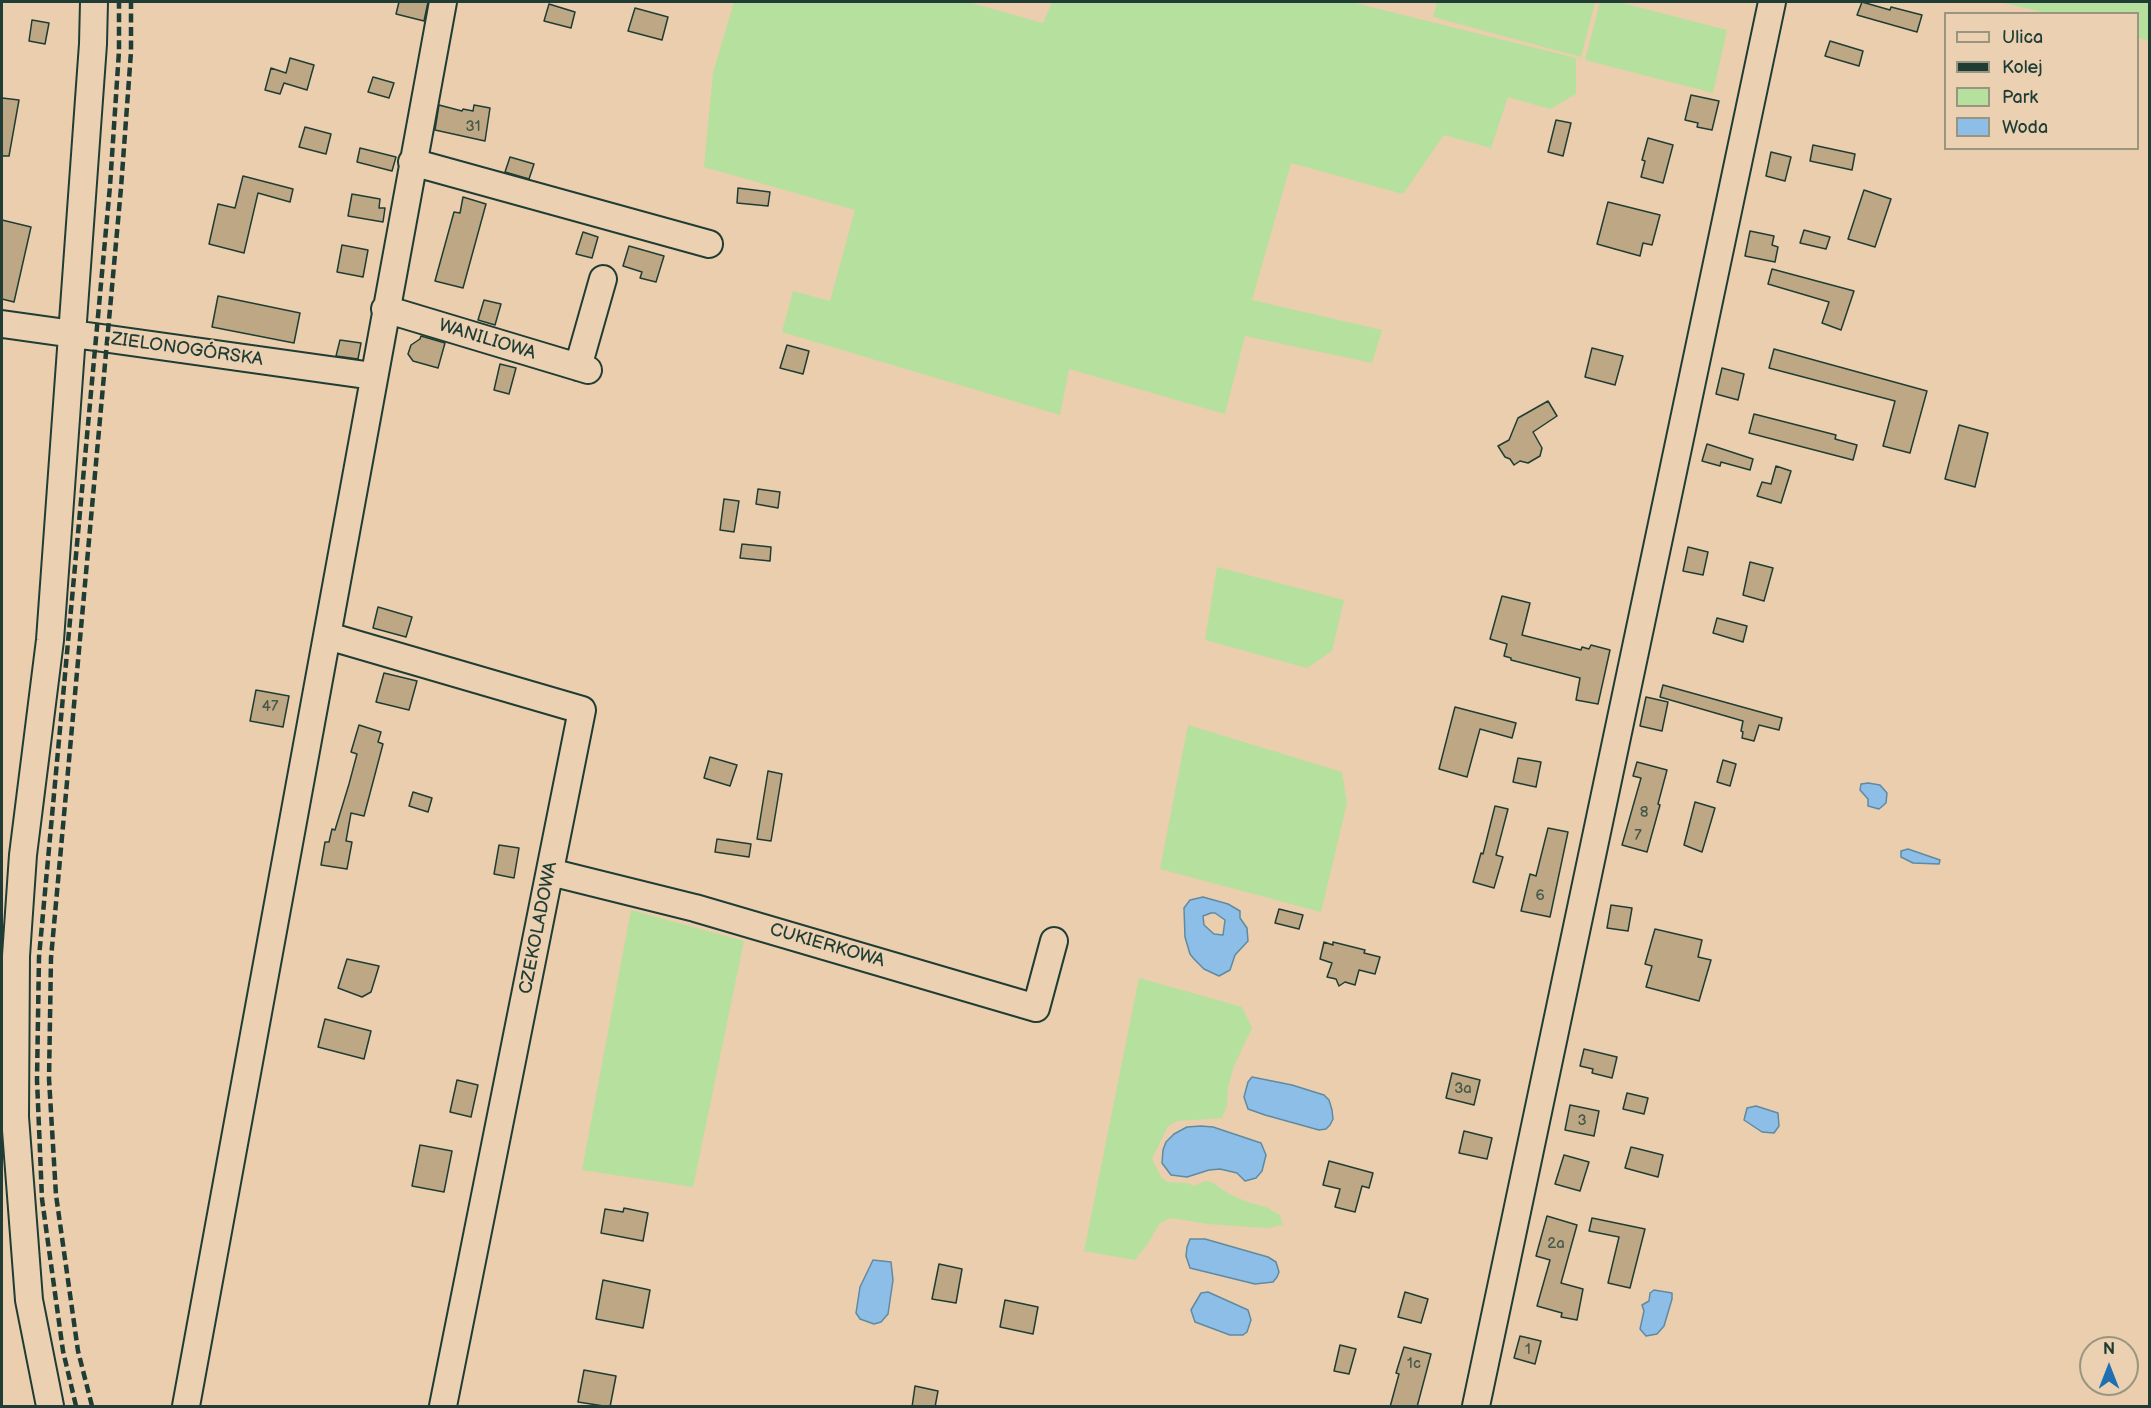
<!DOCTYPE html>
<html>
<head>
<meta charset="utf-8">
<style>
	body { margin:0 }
	#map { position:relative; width:2151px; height:1408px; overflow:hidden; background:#ebcead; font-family:"Balsamiq Sans",sans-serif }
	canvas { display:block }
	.frame { position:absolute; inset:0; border:3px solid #1f3d34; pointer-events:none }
	.legend { position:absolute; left:1944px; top:12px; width:195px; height:138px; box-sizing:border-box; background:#ebd0b2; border:2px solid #999580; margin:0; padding:8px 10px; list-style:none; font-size:18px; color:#1f3d34 }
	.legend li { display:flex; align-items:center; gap:12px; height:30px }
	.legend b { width:30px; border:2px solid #999580 }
	.north { position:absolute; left:2079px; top:1336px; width:60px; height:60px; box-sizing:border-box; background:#ebd0b2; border:2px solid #999580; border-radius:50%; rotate:0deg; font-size:16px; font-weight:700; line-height:24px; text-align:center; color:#1f3d34 }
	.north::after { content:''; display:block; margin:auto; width:21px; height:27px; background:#1f6fb2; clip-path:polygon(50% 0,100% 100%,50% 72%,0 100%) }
</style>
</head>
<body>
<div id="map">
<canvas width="2151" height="1408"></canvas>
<div class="frame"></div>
<ul class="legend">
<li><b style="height:8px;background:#ebd0b2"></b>Ulica</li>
<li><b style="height:8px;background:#1f3d34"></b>Kolej</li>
<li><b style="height:16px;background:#b6e09d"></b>Park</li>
<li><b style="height:16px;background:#8cbee8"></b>Woda</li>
</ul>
<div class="north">N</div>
</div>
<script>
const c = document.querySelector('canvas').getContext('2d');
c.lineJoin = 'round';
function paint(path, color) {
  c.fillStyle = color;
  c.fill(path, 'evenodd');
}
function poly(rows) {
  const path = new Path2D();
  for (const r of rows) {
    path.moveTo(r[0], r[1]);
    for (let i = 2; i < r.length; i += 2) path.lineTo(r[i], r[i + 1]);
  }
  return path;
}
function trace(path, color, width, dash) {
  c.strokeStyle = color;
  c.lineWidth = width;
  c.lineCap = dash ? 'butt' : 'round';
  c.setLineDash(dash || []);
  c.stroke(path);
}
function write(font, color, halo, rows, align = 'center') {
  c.font = font + ' "Balsamiq Sans",sans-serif';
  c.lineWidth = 4.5;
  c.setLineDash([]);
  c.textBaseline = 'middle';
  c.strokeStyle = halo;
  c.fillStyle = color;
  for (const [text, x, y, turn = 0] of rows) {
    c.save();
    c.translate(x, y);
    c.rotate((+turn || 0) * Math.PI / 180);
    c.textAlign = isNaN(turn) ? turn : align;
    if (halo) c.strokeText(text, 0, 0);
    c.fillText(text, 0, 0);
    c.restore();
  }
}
paint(poly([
	[734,2,967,2,1043,23,1052,2,1351,2,1576,58,1576,94,1550,109,1508,97,1491,148,1444,135,1403,194,1291,163,1252,300,1382,330,1372,363,1245,336,1225,414,1069,369,1060,415,782,332,793,291,830,301,855,210,704,167,713,73],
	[1437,2,1595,2,1581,57,1433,17],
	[1600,2,1618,2,1727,30,1713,93,1585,60],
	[2000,2,2149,2,2149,41,2138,38,2138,14,2046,13],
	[1217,567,1344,600,1332,651,1307,668,1205,640],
	[1188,725,1342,772,1347,803,1321,912,1160,869],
	[631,910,744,941,693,1187,582,1170],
	[1139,978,1242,1007,1252,1028,1234,1066,1228,1087,1227,1106,1222,1118,1177,1121,1168,1126,1152,1159,1161,1177,1167,1182,1188,1183,1194,1186,1205,1181,1212,1182,1229,1194,1247,1202,1266,1207,1280,1215,1283,1225,1267,1228,1208,1224,1170,1218,1159,1224,1149,1242,1135,1260,1084,1251]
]), '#b6e09d');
const water = poly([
	[1868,783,1880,785,1887,793,1886,803,1879,809,1868,806,1868,799,1860,790,1861,784,1868,783],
	[1908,849,1940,860,1939,864,1913,863,1901,857,1901,851,1908,849],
	[1203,897,1228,904,1240,911,1240,918,1247,928,1248,941,1235,955,1230,970,1219,976,1204,969,1194,959,1190,954,1185,937,1184,908,1190,900,1203,897],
	[1211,913,1215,913,1225,920,1223,935,1214,934,1204,925,1203,916,1211,913],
	[1252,1077,1292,1085,1324,1095,1329,1100,1332,1110,1333,1119,1330,1125,1326,1129,1319,1130,1265,1115,1248,1109,1244,1097,1248,1082,1252,1077],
	[1756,1106,1778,1113,1779,1126,1774,1133,1762,1132,1744,1120,1747,1108,1756,1106],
	[1201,1126,1213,1127,1261,1143,1266,1155,1262,1171,1256,1178,1245,1181,1237,1173,1220,1169,1209,1170,1187,1177,1171,1175,1162,1163,1163,1150,1166,1142,1174,1134,1187,1127,1201,1126],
	[1190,1239,1205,1239,1268,1257,1276,1262,1279,1272,1277,1277,1273,1282,1255,1284,1190,1268,1186,1256,1187,1247,1190,1239],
	[873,1260,891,1262,893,1280,888,1314,881,1322,874,1324,860,1319,856,1313,860,1287,873,1260],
	[1654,1290,1672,1293,1672,1299,1664,1326,1657,1334,1646,1336,1640,1329,1644,1311,1642,1305,1649,1301,1650,1293,1654,1290],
	[1208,1292,1248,1310,1251,1320,1247,1332,1243,1335,1230,1335,1195,1322,1191,1310,1201,1293,1208,1292]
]);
paint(water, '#8cbee8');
trace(water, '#608aa0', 1.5);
const building = poly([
	[399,2,428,2,424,21,396,14,399,2],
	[1862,2,1890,10,1891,7,1922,15,1917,32,1857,15,1862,2],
	[549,4,575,12,571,28,544,21,549,4],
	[635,8,668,17,662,40,628,31,635,8],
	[32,20,49,23,45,44,29,41,32,20],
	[1830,41,1863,51,1859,66,1825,56,1830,41],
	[290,58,314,65,307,90,284,83,280,94,265,90,271,68,286,73,290,58],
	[373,77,394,83,389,98,368,92,373,77],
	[1691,95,1719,101,1712,130,1697,127,1698,123,1685,120,1691,95],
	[2,98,19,100,9,156,2,156,2,98],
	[439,105,462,111,463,109,473,111,474,105,490,108,485,141,435,130,439,105],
	[1556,120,1571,123,1563,156,1548,152,1556,120],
	[305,127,331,134,326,154,299,147,305,127],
	[1648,138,1673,145,1663,183,1641,177,1645,161,1642,160,1648,138],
	[1813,145,1855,154,1852,170,1810,161,1813,145],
	[360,148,396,157,392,171,357,162,360,148],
	[1771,152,1791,157,1785,181,1766,176,1771,152],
	[510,157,534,164,529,179,505,172,510,157],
	[243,176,293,189,290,202,258,193,244,253,209,244,218,204,235,208,243,176],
	[738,188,770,192,768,206,737,203,738,188],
	[1864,190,1891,199,1875,247,1848,239,1864,190],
	[352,194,380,199,379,208,385,208,383,222,348,216,352,194],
	[463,197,486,204,463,288,435,281,454,212,460,213,463,197],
	[1608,202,1660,215,1652,245,1643,243,1640,256,1597,244,1608,202],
	[2,220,31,227,14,302,2,299,2,220],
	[1804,230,1830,237,1826,249,1800,243,1804,230],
	[1750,231,1774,236,1772,245,1778,247,1775,262,1745,256,1750,231],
	[583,232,598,237,592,258,576,254,583,232],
	[342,245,368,250,363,277,337,272,342,245],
	[629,246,664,256,656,282,640,278,642,272,623,266,629,246],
	[1772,269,1854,291,1841,330,1822,323,1829,302,1768,284,1772,269],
	[218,296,300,313,294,343,212,327,218,296],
	[484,300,501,304,495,325,478,320,484,300],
	[421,336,445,343,438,368,413,361,408,354,411,345,420,339,421,336],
	[340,340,361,343,358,359,336,356,340,340],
	[787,345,809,351,803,374,780,368,787,345],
	[1592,348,1623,356,1615,385,1585,377,1592,348],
	[1774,349,1927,391,1910,453,1883,446,1895,401,1769,368,1774,349],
	[500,364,516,368,509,394,494,390,500,364],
	[1722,368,1744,374,1738,400,1716,394,1722,368],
	[1548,401,1557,416,1533,432,1542,448,1540,456,1528,463,1520,461,1514,465,1510,459,1505,457,1498,446,1509,440,1518,418,1548,401],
	[1754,414,1836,435,1835,439,1857,445,1853,460,1749,433,1754,414],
	[1959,425,1988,433,1975,487,1945,479,1959,425],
	[1707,444,1753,459,1750,470,1721,462,1720,466,1702,461,1707,444],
	[1776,466,1791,471,1781,503,1757,496,1762,482,1771,484,1776,466],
	[758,489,780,492,778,508,756,504,758,489],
	[724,499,739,501,734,532,720,530,724,499],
	[742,544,771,547,770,561,740,558,742,544],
	[1688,547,1708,552,1703,575,1683,571,1688,547],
	[1750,562,1773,568,1764,601,1743,595,1750,562],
	[1502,596,1530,603,1522,635,1581,650,1582,647,1589,649,1591,645,1610,650,1598,704,1576,700,1580,678,1511,660,1511,658,1504,656,1507,644,1490,639,1502,596],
	[378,607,412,617,406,637,373,628,378,607],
	[1717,618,1747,626,1743,642,1713,633,1717,618],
	[384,673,417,681,409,710,376,702,384,673],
	[1663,685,1782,718,1779,730,1759,725,1754,741,1742,738,1743,732,1741,731,1743,721,1660,697,1663,685],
	[256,690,289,696,283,727,250,721,256,690],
	[1646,697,1668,702,1662,731,1640,726,1646,697],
	[1455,707,1516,723,1512,738,1480,729,1467,777,1439,769,1455,707],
	[359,725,381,732,378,742,383,744,364,816,351,813,346,841,352,842,347,869,321,865,325,842,329,842,332,829,335,830,349,784,357,754,351,752,359,725],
	[710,757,737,765,730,786,704,778,710,757],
	[1518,758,1541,762,1536,787,1513,782,1518,758],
	[1723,760,1736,764,1730,786,1717,782,1723,760],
	[1637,762,1667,770,1658,804,1660,805,1647,852,1622,845,1641,778,1633,776,1637,762],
	[768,771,782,774,771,841,757,839,768,771],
	[413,792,432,798,428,812,409,806,413,792],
	[1695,802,1715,808,1702,852,1684,845,1695,802],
	[1495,806,1508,809,1496,855,1503,857,1494,888,1473,882,1481,853,1483,854,1495,806],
	[1548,828,1568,832,1550,917,1521,911,1530,874,1536,876,1548,828],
	[717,839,751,844,749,857,715,852,717,839],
	[499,845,519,848,514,878,494,874,499,845],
	[1611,905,1632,908,1628,931,1607,928,1611,905],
	[1279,909,1303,915,1299,929,1275,923,1279,909],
	[1655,929,1702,940,1698,957,1711,960,1699,1001,1646,987,1652,966,1645,964,1655,929],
	[1324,942,1333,945,1333,942,1365,950,1364,953,1380,957,1375,974,1359,970,1355,985,1345,982,1339,986,1336,979,1327,977,1332,963,1320,959,1324,942],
	[347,959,379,966,371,992,362,997,338,988,347,959],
	[325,1019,371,1031,364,1059,318,1047,325,1019],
	[1584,1049,1617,1057,1612,1078,1592,1073,1593,1069,1580,1066,1584,1049],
	[1452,1073,1480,1080,1474,1105,1446,1098,1452,1073],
	[457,1080,478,1085,471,1117,450,1112,457,1080],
	[1627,1093,1648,1098,1644,1114,1623,1109,1627,1093],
	[1570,1105,1599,1111,1594,1136,1565,1130,1570,1105],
	[1464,1131,1492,1138,1487,1159,1459,1153,1464,1131],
	[420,1145,452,1151,444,1192,412,1186,420,1145],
	[1631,1147,1663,1155,1658,1177,1625,1168,1631,1147],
	[1564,1155,1589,1162,1580,1191,1555,1184,1564,1155],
	[1329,1161,1373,1173,1369,1188,1362,1186,1355,1212,1335,1207,1340,1189,1323,1185,1329,1161],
	[624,1208,648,1213,643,1241,601,1233,605,1209,623,1212,624,1208],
	[1547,1216,1577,1225,1561,1283,1583,1289,1577,1320,1561,1317,1562,1313,1537,1306,1550,1260,1536,1256,1547,1216],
	[1592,1218,1645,1229,1630,1288,1608,1283,1619,1237,1589,1231,1592,1218],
	[939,1264,962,1269,956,1303,932,1299,939,1264],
	[603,1280,650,1290,643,1328,596,1319,603,1280],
	[1405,1292,1428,1299,1421,1323,1398,1317,1405,1292],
	[1005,1300,1038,1307,1033,1334,1000,1327,1005,1300],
	[1520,1336,1541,1341,1535,1364,1514,1358,1520,1336],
	[1340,1345,1356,1349,1349,1374,1334,1371,1340,1345],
	[1404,1347,1431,1354,1417,1407,1390,1407,1399,1374,1396,1373,1404,1347],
	[584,1370,616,1376,610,1407,578,1402,584,1370],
	[915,1386,938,1391,935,1407,912,1407,915,1386]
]);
paint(building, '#bda784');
trace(building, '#1f3d34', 1.5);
const minor = poly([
	[412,162,709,244],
	[385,309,588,370],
	[2,324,373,376],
	[578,367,603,279],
	[328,636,582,710,443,1406],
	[550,872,695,908,1036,1008,1054,941],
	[50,1406,29,1300,15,1117,16,956,23,855,50,640,93,44,94,2],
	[186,1406,443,2],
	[1476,1406,1772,2]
]);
trace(minor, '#1f3d34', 30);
trace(minor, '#ebd0b2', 26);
trace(poly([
	[76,1406,63,1351,42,1199,37,1080,39,957,110,186,119,51,119,2],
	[92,1406,78,1351,56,1195,49,1079,51,958,121,188,131,52,131,2]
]), '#1f3d34', 4.5, [9, 4.5]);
write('15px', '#465848', null, [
	["31",473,127],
	["47",270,707],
	["8",1644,813],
	["7",1638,836],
	["6",1540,896],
	["3a",1463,1089],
	["3",1582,1121],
	["2a",1556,1244],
	["1",1528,1350],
	["1c",1414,1364]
]);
write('18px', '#1f3d34', '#ebd0b2', [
	["WANILIOWA",487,340,17],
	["ZIELONOGÓRSKA",187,350,8],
	["CZEKOLADOWA",539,928,-79],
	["CUKIERKOWA",827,946,16]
]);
</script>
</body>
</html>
